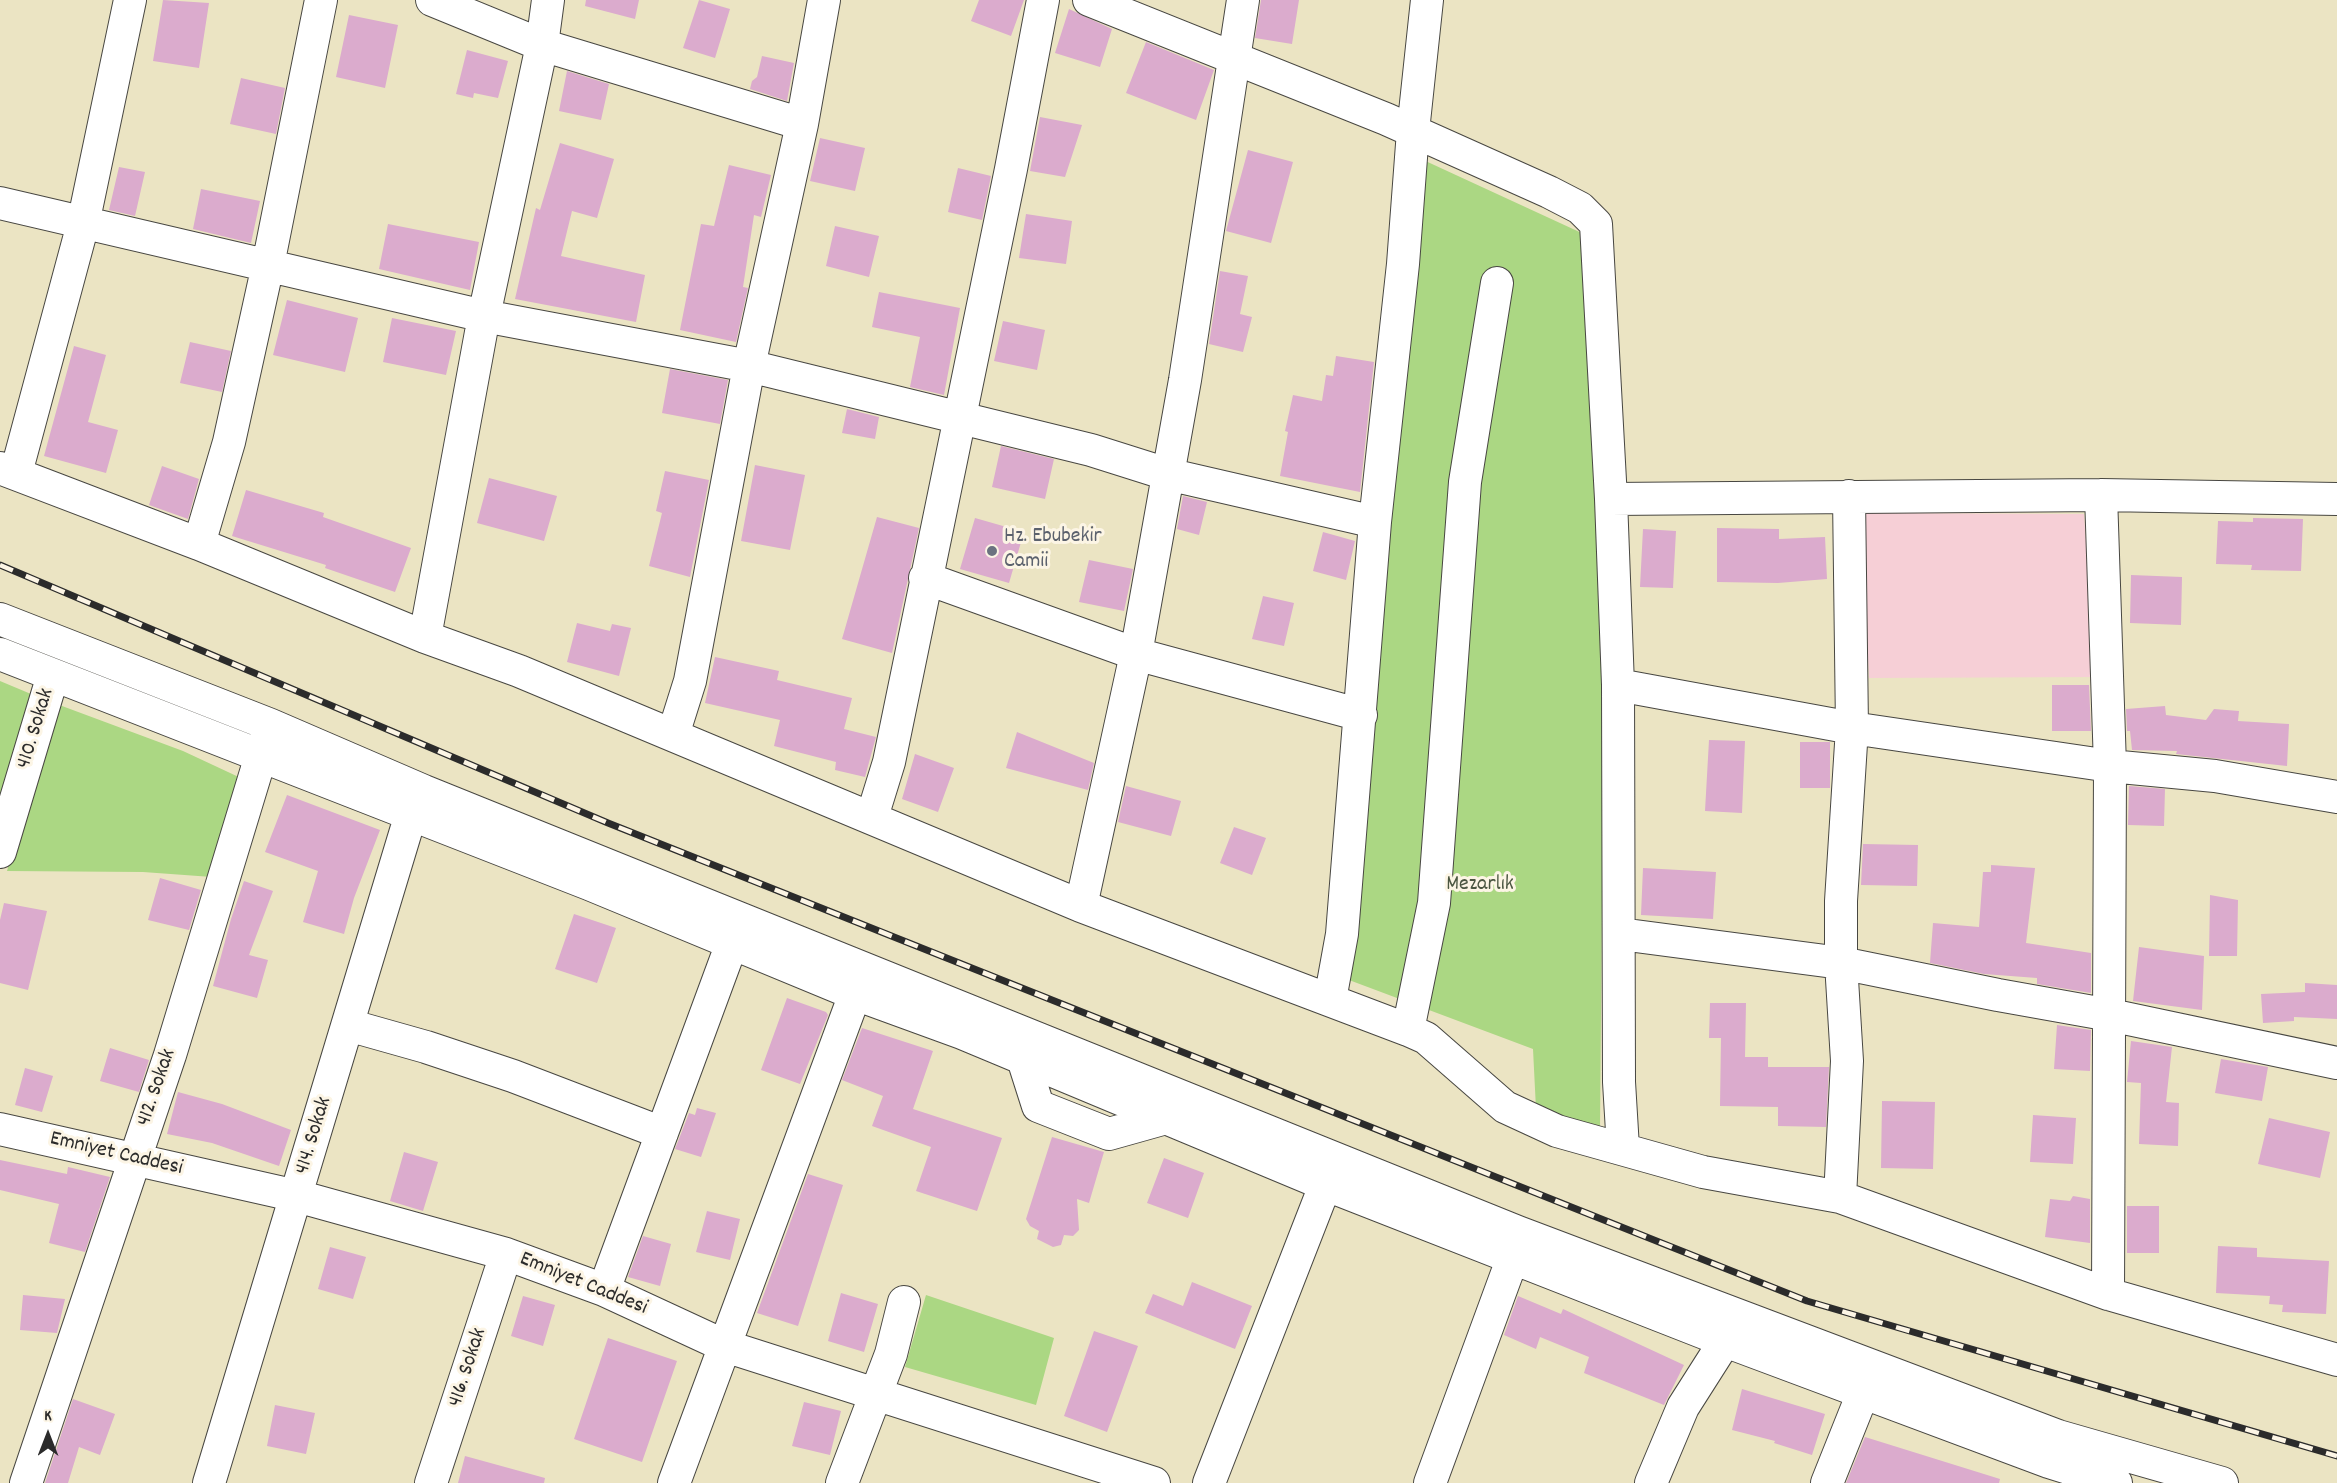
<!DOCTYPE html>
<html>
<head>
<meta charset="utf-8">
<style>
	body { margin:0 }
	#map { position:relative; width:2337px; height:1483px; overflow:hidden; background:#ebe4c3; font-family:Dekko,sans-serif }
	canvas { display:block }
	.north { position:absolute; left:18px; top:1405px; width:60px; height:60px; -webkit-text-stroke:4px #fcf5e5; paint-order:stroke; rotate:0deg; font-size:16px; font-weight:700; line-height:24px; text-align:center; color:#2b2b2b }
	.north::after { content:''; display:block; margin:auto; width:21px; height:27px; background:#2b2b2b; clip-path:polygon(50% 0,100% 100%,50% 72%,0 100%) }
</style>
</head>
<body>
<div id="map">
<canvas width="2337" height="1483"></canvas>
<div class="north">K</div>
</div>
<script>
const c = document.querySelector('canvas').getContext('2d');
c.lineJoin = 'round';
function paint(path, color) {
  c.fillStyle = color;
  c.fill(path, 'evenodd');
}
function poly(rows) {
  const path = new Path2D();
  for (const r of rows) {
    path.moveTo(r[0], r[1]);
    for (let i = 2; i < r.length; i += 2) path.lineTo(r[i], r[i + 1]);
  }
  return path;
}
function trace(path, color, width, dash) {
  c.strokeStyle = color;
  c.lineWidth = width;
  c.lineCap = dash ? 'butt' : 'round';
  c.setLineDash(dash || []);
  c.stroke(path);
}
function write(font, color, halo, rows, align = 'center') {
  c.font = font + ' Dekko,sans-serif';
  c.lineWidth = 6;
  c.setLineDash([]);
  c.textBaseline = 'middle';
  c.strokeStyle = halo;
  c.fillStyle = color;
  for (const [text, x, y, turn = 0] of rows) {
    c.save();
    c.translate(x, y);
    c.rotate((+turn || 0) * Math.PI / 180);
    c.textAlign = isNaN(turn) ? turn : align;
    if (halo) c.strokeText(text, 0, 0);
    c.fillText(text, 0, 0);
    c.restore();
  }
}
paint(poly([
	[1860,513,2084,514,2096,677,1869,678]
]), '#f6cfd6');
paint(poly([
	[1419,158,1586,235,1605,549,1600,1127,1536,1109,1533,1049,1349,980],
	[0,681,31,694,35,700,0,822],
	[54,703,183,751,243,779,212,877,143,872,7,871],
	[926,1295,1054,1338,1036,1405,905,1367]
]), '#abd783');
paint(poly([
	[163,0,209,3,199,68,153,61],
	[586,0,639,0,635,19,585,6],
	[699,0,730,9,715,58,683,48],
	[979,0,1024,0,1011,36,971,21],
	[1261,0,1299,0,1292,44,1255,38],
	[1069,9,1112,29,1100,67,1055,53],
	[349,15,398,25,385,88,336,77],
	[1146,42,1214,70,1196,120,1126,93],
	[467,50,508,61,498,98,474,93,473,98,456,94],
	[762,56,794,63,787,101,750,89,752,81,757,77],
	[567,71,609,84,601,120,559,111],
	[241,78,285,88,276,134,230,124],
	[1040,117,1082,125,1065,177,1030,171],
	[820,138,865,148,855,191,810,181],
	[560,143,614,159,597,218,572,211,561,256,645,275,636,322,515,299,536,208,540,210],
	[1248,150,1293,162,1271,243,1226,231],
	[729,165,771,175,761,217,754,215,743,287,748,288,736,342,680,330,701,224,714,226],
	[119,167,145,172,135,216,109,210],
	[958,168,991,176,982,220,948,212],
	[201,189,260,201,251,243,193,229],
	[1026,214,1072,221,1066,264,1019,258],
	[388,224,479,242,470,290,379,269],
	[835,226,879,236,869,277,826,266],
	[1220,271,1248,276,1240,314,1252,317,1243,352,1209,344],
	[879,292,960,308,944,395,910,387,920,337,872,327],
	[287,300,358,318,345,372,273,355],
	[392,318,456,331,446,375,383,362],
	[1003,321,1045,330,1037,370,994,361],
	[190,342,231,351,222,392,180,383],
	[74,346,106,355,88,422,118,430,106,473,44,456],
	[1336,356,1374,362,1360,492,1280,476,1288,432,1285,431,1293,395,1322,401,1326,375,1333,376],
	[670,369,728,380,720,424,662,413],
	[847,409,879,417,875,439,842,433],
	[1001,446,1054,459,1045,499,992,487],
	[755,465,805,475,790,550,741,541],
	[162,466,199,479,188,519,149,505],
	[665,471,709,480,690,577,649,566,662,513,656,511],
	[489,478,557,496,544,541,477,523],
	[246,490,324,513,323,517,411,548,395,592,325,568,326,565,232,536],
	[1183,496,1207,502,1199,535,1177,529],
	[877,517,919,528,892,653,842,639],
	[975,518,1024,532,1009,583,960,569],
	[2253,518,2303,519,2301,571,2251,570,2252,565,2216,564,2218,521,2253,522],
	[1717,528,1779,529,1779,539,1825,537,1827,579,1778,583,1717,582],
	[1643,529,1676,531,1673,588,1640,587],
	[1323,532,1355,541,1346,580,1313,571],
	[1089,560,1133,569,1124,611,1079,602],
	[2131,575,2182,577,2181,625,2130,623],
	[1263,596,1294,603,1284,646,1252,639],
	[577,623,610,631,612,624,631,628,619,676,567,662],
	[715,657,779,671,777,680,852,698,844,729,876,737,865,777,835,770,836,762,774,746,780,720,705,703],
	[2052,685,2089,685,2091,731,2052,731],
	[2165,706,2166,715,2206,720,2214,709,2239,711,2238,721,2289,724,2287,766,2176,754,2177,751,2132,750,2130,731,2127,731,2126,709],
	[1017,732,1094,763,1088,790,1006,768],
	[1709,740,1745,741,1742,813,1705,811],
	[1800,742,1830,742,1830,788,1800,788],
	[915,754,954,768,938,812,902,799],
	[1126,786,1181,801,1171,836,1118,822],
	[2129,786,2165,789,2164,826,2128,825],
	[287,795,380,830,354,898,344,934,303,922,318,871,265,852],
	[1234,827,1266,838,1252,875,1220,863],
	[1863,844,1918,845,1917,886,1861,885],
	[1991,865,2035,868,2026,943,2091,953,2091,993,2037,984,2037,978,1984,974,1930,963,1933,923,1979,927,1983,872,1991,872],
	[1643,868,1716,872,1713,919,1641,915],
	[160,878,201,890,189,930,148,920],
	[244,881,273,891,249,955,268,960,257,998,213,986,231,919],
	[2210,895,2238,900,2237,956,2209,956],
	[4,903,47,911,28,990,0,983,0,920],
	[574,914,616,928,597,983,555,969],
	[2139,947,2204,956,2202,1010,2133,1001],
	[2305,983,2337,985,2337,1019,2294,1017,2294,1021,2263,1023,2261,994,2305,992],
	[787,998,826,1012,828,1015,800,1084,761,1070],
	[1710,1003,1746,1003,1745,1057,1768,1057,1768,1067,1829,1067,1826,1127,1778,1126,1778,1107,1720,1106,1721,1038,1709,1038],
	[2057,1025,2091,1030,2090,1071,2054,1069],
	[862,1028,933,1051,913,1109,1002,1138,977,1211,916,1191,931,1147,872,1126,883,1096,842,1080],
	[2131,1041,2172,1047,2166,1102,2179,1103,2178,1146,2139,1144,2141,1083,2127,1082],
	[110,1048,149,1060,139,1092,100,1081],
	[2221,1059,2268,1067,2262,1101,2215,1093],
	[25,1068,53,1076,42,1112,15,1105],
	[178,1092,222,1104,291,1130,279,1166,212,1143,167,1134],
	[1882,1101,1935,1102,1933,1169,1881,1168],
	[697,1108,716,1113,701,1157,675,1149,689,1113,695,1115],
	[2033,1115,2076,1118,2073,1164,2030,1162],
	[2269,1118,2330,1132,2320,1178,2258,1164],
	[1052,1137,1104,1152,1089,1203,1077,1199,1079,1230,1073,1236,1064,1235,1061,1245,1053,1247,1037,1239,1039,1231,1030,1226,1026,1219],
	[404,1152,438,1162,423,1211,390,1201],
	[1164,1158,1204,1173,1188,1218,1147,1203],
	[0,1160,67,1174,68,1167,110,1177,85,1252,49,1243,59,1204,0,1190],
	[808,1174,843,1185,798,1326,757,1313],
	[2073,1196,2090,1199,2090,1243,2045,1237,2050,1199,2070,1201],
	[2127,1206,2159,1206,2159,1253,2127,1253],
	[707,1211,740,1219,730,1260,696,1252],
	[643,1236,671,1244,660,1286,628,1277],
	[2218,1246,2257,1248,2257,1257,2329,1261,2326,1314,2282,1312,2283,1305,2269,1304,2270,1296,2216,1293],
	[330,1247,366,1257,353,1299,318,1289],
	[1192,1282,1252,1306,1235,1349,1145,1313,1153,1294,1183,1306],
	[841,1293,878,1304,864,1352,828,1341],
	[23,1295,65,1299,57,1333,20,1330],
	[523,1296,555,1305,543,1346,511,1336],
	[1518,1296,1561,1314,1563,1309,1684,1365,1664,1405,1584,1373,1589,1357,1540,1337,1536,1349,1504,1335],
	[1094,1331,1138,1346,1107,1432,1064,1416],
	[608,1338,677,1361,642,1462,574,1439],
	[1742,1389,1825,1414,1812,1455,1774,1443,1775,1441,1732,1430],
	[73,1399,115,1414,100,1455,79,1447,68,1483,45,1483],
	[804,1402,841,1411,830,1455,792,1446],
	[275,1405,315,1413,306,1454,267,1446],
	[1865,1437,2000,1479,1999,1483,1846,1483],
	[465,1456,545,1478,544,1483,458,1483]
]), '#dbabcd');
const minor = poly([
	[432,0,542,45,802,124],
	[1089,0,1386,119,1549,192,1580,208,1596,224,1611,499,1618,685,1619,1082,1623,1148],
	[0,203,484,316,749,366,1091,450,1167,474,1375,522],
	[0,468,199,544,425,637,519,671,1081,906,1408,1030,1426,1038,1505,1107,1557,1131,1703,1172,1840,1197,2108,1294,2337,1360],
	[16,473,83,224,130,0],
	[2101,495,2110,766,2108,1294],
	[1611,499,2101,495,2337,499],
	[199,544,229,442,268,265,321,0],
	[925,578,1136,654,1361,715],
	[0,619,271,725,424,791,1518,1232,2058,1436,2222,1483],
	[425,637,484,316,542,45,548,0],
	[0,654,589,884,855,994,962,1033,1324,1184,1725,1341,2049,1462,2116,1483],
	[1618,685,1852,728,2110,766,2215,776,2337,797],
	[673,735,690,681,749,366,802,124,824,0],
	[872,817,889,762,1011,169,1043,0],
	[0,852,53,675],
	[1081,906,1136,654,1185,380,1243,0],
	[1620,934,1841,963,1998,995,2110,1015,2337,1063],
	[1330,1000,1342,934,1375,522,1403,264,1413,131,1427,0],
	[348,1025,426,1047,513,1076,662,1133],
	[1408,1030,1434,903,1465,482,1497,283],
	[1023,1059,1038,1106,1109,1134,1166,1118],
	[0,1129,297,1196,506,1254,604,1290,725,1346,1154,1483],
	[1840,1197,1847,1061,1841,963,1841,901,1852,728,1849,496],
	[604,1290,732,943],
	[26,1483,170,1055,267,736],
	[209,1483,411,814,421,796],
	[431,1483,506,1254],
	[674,1483,855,994],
	[842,1483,891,1354,904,1302],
	[1209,1483,1333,1165],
	[1430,1483,1513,1257,1517,1236],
	[1651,1483,1683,1407,1725,1341],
	[1827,1483,1863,1393]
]);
trace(minor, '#484742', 34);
trace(minor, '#fff', 32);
const rail = poly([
	[0,565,608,823,1807,1301,2337,1456]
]);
trace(rail, '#2b2b2b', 7);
trace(rail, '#fcf5e5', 4.5, [14]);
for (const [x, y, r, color] of [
	[992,551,6,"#6b7280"]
]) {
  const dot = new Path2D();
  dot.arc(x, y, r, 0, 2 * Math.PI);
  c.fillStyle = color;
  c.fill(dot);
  trace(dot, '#fcf5e5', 2);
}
write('22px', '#5b616d', '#fcf5e5', [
	["Hz. Ebubekir",1004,538],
	["Camii",1004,563]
], 'left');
write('22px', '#2b2b2b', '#fcf5e5', [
	["410. Sokak",37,729,-73],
	["412. Sokak",158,1088,-71],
	["414. Sokak",315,1136,-73],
	["Emniyet Caddesi",116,1155,13],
	["Emniyet Caddesi",583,1285,22],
	["416. Sokak",469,1368,-72]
]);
write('22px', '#4b5641', '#fcf5e5', [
	["Mezarlık",1480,886]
]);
</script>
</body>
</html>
